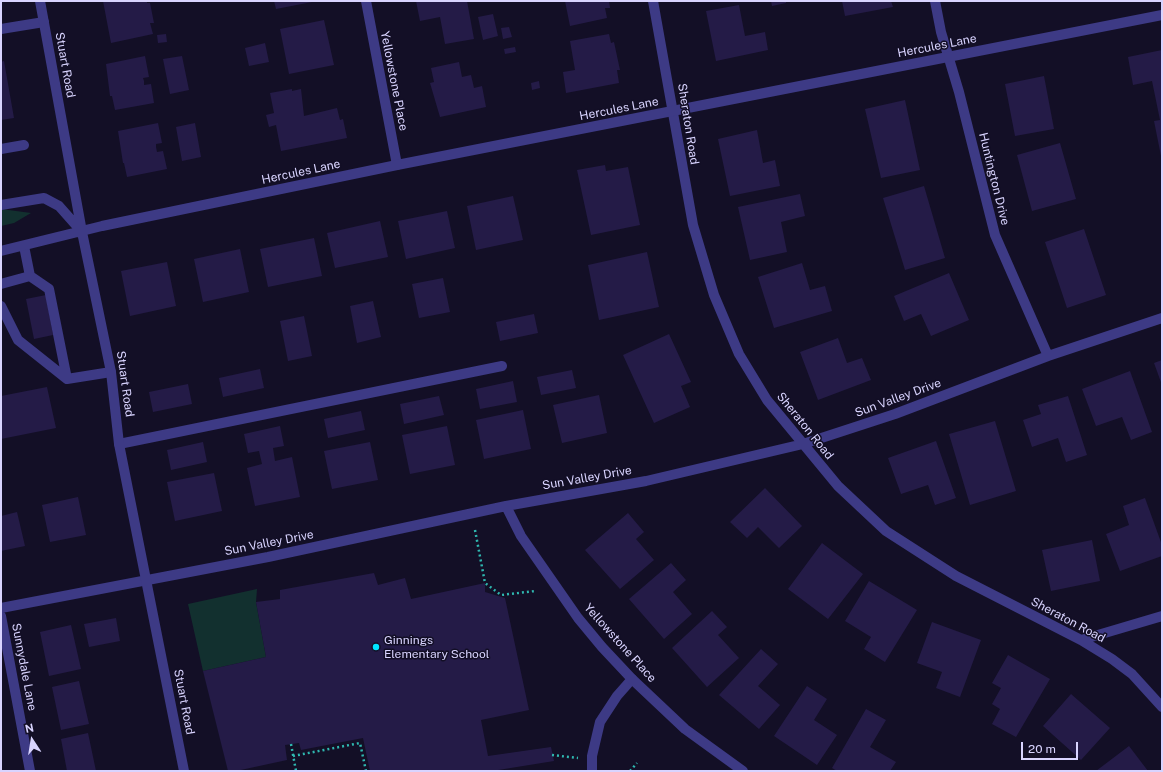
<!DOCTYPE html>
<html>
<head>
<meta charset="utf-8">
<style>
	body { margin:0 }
	#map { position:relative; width:1163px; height:772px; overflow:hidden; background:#130f26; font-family:"Public Sans",sans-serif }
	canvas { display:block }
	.frame { position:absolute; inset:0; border:2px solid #d9d4ff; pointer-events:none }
	.north { position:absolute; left:12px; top:720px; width:40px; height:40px; -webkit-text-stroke:3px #130f26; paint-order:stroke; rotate:348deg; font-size:11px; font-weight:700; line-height:16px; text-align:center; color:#d9d4ff }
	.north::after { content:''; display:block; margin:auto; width:14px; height:18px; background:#d9d4ff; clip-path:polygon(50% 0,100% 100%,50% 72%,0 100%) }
	.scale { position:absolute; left:1021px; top:742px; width:57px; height:18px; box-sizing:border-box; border:2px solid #d9d4ff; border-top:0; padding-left:5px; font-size:12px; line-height:14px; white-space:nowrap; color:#d9d4ff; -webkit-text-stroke:3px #130f26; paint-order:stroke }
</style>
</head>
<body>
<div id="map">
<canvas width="1163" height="772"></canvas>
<div class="frame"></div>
<div class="north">N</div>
<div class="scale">20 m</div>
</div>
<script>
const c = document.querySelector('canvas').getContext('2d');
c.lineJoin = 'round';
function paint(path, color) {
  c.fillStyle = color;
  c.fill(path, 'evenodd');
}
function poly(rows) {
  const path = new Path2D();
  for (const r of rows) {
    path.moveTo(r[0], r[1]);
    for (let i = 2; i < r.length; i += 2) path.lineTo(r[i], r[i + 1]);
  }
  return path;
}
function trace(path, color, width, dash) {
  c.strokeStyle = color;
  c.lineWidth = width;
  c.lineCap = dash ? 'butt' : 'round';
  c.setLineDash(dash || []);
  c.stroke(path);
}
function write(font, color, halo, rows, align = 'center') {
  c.font = font + ' "Public Sans",sans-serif';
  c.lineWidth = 3;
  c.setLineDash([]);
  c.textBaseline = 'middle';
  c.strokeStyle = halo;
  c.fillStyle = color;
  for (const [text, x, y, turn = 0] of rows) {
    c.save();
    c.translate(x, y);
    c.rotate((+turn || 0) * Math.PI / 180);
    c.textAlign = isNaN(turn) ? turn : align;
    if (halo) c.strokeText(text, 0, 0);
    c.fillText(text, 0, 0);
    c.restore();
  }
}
paint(poly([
	[1,209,31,213,14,223,1,226],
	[257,589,256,602,266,657,203,671,188,604]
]), '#12302f');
paint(poly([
	[103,1,147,1,147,3,150,3,154,23,150,23,153,34,111,43],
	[274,1,312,1,312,2,276,9],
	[416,1,467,1,474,39,445,44,440,17,420,21],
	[565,1,609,1,610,8,605,8,607,18,570,26],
	[771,1,786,1,786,3,772,6],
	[842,1,891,1,893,7,845,16],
	[739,5,745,36,765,32,768,50,716,61,706,11],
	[493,14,498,36,483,40,478,17],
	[324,20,334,65,289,74,280,29],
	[509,27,512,37,503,39,501,28],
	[166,34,167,42,158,43,157,35],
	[609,34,611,43,614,42,620,70,617,70,619,83,566,93,563,72,575,70,570,41],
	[265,43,269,62,249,66,245,48],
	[515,47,516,52,505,54,504,49],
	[1162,50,1162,156,1161,156,1154,121,1160,120,1152,81,1133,85,1128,57],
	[145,56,149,77,143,78,144,81,144,85,151,84,154,103,115,110,112,96,110,96,106,64],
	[182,56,189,90,170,94,163,59],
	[4,61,14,118,1,120,1,62],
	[459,62,462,77,471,75,474,88,482,86,486,107,440,117,430,83,434,82,431,68],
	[1044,76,1054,129,1015,136,1005,84],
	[539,81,540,88,532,90,531,83],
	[292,89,292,91,301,89,304,116,337,108,340,120,343,119,347,138,281,151,276,125,269,127,266,115,274,113,270,93],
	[905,100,920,170,881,178,865,109],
	[158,123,162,143,156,144,156,147,157,152,163,151,167,169,127,177,124,163,123,163,118,131],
	[195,123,201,157,182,161,176,127],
	[757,130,763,163,775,160,780,186,730,196,718,139],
	[1060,143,1076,199,1032,211,1017,155],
	[605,165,606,171,628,167,640,225,591,235,577,170],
	[924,186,945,258,905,270,883,198],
	[800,194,805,216,781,222,787,252,750,260,738,207],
	[513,196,523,240,476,250,467,206],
	[447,211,455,248,406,259,398,221],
	[380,221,388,257,335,268,327,233],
	[1084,229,1106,295,1067,308,1045,242],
	[314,238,322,276,268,287,260,249],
	[240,249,249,292,203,302,194,259],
	[647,252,659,307,599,320,588,265],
	[167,262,176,306,130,316,121,271],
	[802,263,810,290,825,286,832,311,774,328,758,277],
	[949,273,969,320,931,336,921,314,904,321,894,296],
	[443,278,450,312,419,318,412,284],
	[46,295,53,335,34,339,26,299],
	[373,301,381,337,357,343,350,306],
	[534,314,538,333,500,341,496,322],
	[304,316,312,356,288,361,280,321],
	[669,334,691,382,681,386,690,407,654,423,623,355],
	[838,338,847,363,862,358,871,380,818,400,800,352],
	[1162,360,1162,385,1154,363],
	[260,369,264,388,223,397,219,378],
	[572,370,576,388,541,395,537,377],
	[1130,371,1152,432,1131,440,1122,417,1096,426,1082,389],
	[513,381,517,402,480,409,476,389],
	[188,384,192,404,153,412,149,392],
	[47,387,56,428,1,439,1,396],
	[599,395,607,433,562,443,553,405],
	[439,396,444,415,404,424,400,404],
	[1068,396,1087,455,1066,462,1058,438,1032,447,1023,420,1041,414,1038,405],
	[523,410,531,449,484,459,476,420],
	[361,411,365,430,328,438,324,419],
	[995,421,1016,491,970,505,949,434],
	[280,426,284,446,273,448,275,461,292,457,300,497,255,506,247,468,262,464,259,451,248,453,244,434],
	[447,426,455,465,410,474,402,435],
	[936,441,956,498,935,505,928,485,901,494,888,458],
	[203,442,207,462,171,470,167,450],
	[370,442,378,480,332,489,324,451],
	[214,473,222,511,175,521,167,482],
	[765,488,802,526,779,548,758,527,747,538,730,522],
	[78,497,86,535,50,542,42,505],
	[1145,498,1162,545,1162,556,1120,571,1106,534,1129,525,1123,506],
	[17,512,25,546,1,551,1,516],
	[628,513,644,532,636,539,654,560,620,589,585,550],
	[1092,540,1100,581,1051,591,1042,550],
	[822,543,863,574,828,619,788,589],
	[671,563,686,580,673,592,692,614,664,639,629,599],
	[374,573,378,585,405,578,411,599,485,583,485,592,505,598,529,710,481,720,488,756,551,747,554,761,492,771,370,771,363,738,301,750,299,743,285,745,287,760,236,771,228,771,203,671,266,657,256,602,280,599,280,590],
	[869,581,917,610,885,662,864,649,871,637,845,621],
	[712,611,727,627,718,635,739,658,707,687,672,648],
	[116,618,120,641,89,647,84,624],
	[932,622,981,640,960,697,936,688,942,672,917,663],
	[71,625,81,669,49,676,40,632],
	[761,649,778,664,758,686,780,705,759,729,719,695],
	[1008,655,1050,679,1016,737,992,724,1000,709,992,704,1001,688,992,683],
	[79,681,89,724,61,730,52,687],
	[807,686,827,699,814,720,837,735,817,765,774,736],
	[1071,694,1110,728,1081,760,1043,726],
	[866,709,886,720,870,747,896,762,890,771,837,771,832,768],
	[88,733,96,771,67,771,61,739],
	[1129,746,1148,771,1096,771]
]), '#241b47');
trace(poly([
	[475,530,485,583,501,595,535,591],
	[291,744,296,771],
	[552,755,578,758],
	[293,756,360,743,366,771],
	[630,771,637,763]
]), '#2fb8b0', 2.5, [2, 3]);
trace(poly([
	[1,29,44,22],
	[1,149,24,145],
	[24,246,30,276,49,289,67,379],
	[1,284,30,276],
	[1,306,18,340,67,379,111,372],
	[119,444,502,366],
	[592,771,592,756,600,722,617,696,632,679]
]), '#3d3a85', 10);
trace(poly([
	[366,1,397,165],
	[653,1,693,225,714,295,739,354,767,400,838,486,886,531,956,576,1081,640,1112,659,1132,674,1162,707],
	[935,1,941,32,959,92,995,235,1048,356],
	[506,506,521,536,578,618,602,647,632,679,685,729,743,771],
	[1,608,268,557,506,506,646,481,803,444,895,414,1048,356,1162,318],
	[1,616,30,771],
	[1081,640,1162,616]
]), '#3d3a85', 10);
trace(poly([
	[40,1,82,232,111,372,119,444,184,771],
	[1,205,44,198,59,206,82,232],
	[1,251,102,226,397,165,1162,15]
]), '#3d3a85', 10);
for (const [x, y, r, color] of [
	[376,647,4,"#00e5ff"]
]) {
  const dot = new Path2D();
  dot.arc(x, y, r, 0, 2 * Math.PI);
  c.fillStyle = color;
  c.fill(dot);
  trace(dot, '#130f26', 1.5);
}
write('12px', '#d9d4ff', '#130f26', [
	["Hercules Lane",937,46,-11],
	["Stuart Road",65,65,80],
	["Yellowstone Place",394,81,79],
	["Hercules Lane",619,109,-11],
	["Sheraton Road",688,124,81],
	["Hercules Lane",301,172,-12],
	["Huntington Drive",994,179,76],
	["Stuart Road",125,384,82],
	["Sun Valley Drive",898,398,-20],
	["Sheraton Road",805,426,51],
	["Sun Valley Drive",587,478,-10],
	["Sun Valley Drive",269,543,-11],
	["Sheraton Road",1068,620,28],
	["Yellowstone Place",620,643,48],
	["Sunnydale Lane",24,667,79],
	["Stuart Road",184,702,79]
]);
write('12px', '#d9d4ff', '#130f26', [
	["Ginnings",384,640],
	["Elementary School",384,654]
], 'left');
</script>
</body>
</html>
